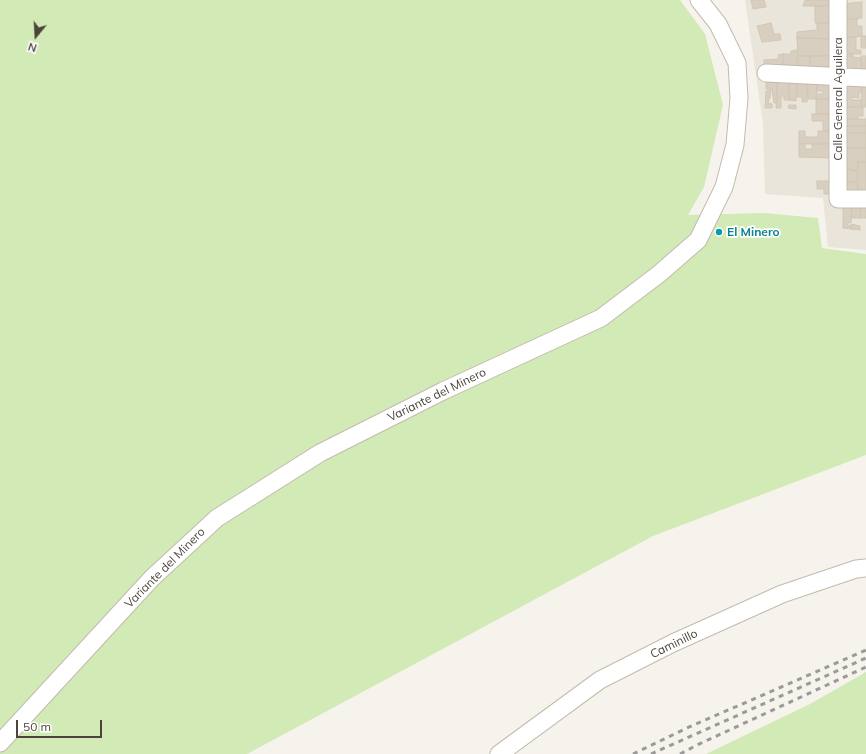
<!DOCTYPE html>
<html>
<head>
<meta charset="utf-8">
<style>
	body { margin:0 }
	#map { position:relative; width:866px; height:754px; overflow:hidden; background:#f6f3ec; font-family:Mulish,sans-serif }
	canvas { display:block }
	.north { position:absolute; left:16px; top:16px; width:40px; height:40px; -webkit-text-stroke:3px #fff; paint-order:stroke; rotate:198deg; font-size:11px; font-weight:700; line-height:16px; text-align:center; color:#4b4439 }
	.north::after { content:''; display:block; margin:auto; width:14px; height:18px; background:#4b4439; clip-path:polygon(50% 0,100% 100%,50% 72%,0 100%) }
	.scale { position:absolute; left:16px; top:720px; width:86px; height:18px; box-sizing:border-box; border:2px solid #4b4439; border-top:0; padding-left:5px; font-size:12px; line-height:14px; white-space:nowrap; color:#4b4439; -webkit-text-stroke:3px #fff; paint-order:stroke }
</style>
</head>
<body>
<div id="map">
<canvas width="866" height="754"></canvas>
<div class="north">N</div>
<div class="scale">50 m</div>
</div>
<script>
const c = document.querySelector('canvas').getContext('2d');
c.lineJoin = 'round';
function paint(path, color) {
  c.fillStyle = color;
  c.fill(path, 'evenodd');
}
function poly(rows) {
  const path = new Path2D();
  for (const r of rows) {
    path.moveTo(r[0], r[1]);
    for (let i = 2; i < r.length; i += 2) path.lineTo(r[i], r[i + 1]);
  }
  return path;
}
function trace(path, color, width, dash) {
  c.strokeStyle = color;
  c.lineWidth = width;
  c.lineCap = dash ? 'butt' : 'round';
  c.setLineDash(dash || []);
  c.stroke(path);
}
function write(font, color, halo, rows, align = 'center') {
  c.font = font + ' Mulish,sans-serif';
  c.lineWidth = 3.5;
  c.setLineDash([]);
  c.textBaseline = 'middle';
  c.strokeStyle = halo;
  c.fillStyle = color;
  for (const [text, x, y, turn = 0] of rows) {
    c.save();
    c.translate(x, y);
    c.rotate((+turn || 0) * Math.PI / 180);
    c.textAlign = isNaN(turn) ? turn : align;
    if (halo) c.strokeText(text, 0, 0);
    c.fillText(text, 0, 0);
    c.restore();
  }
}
paint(poly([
	[745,0,866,0,866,250,828,247,823,198,765,194,763,124]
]), '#eae5da');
paint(poly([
	[0,0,680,0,705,34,723,105,704,187,688,215,764,213,818,218,822,248,866,254,866,455,653,536,247,754,0,754],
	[866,672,866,754,706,754,810,704]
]), '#d2eab5');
const building = poly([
	[751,0,764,0,766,7,753,9,751,0],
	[805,0,831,0,831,6,803,6,805,0],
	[862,2,862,18,843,20,843,4,862,2],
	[815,6,831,6,831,23,815,23,815,6],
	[857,19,857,26,862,26,862,36,843,38,843,20,857,19],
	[771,23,774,34,780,34,781,40,762,42,757,26,771,23],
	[817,23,831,23,832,39,797,38,797,32,817,30,817,23],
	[861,36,866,36,866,48,861,48,861,36],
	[856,37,856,50,861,50,861,54,843,54,843,38,856,37],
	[797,38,832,39,832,56,798,56,797,38],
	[797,50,797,69,783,68,783,54,791,54,791,51,797,50],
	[783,54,783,68,764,68,764,60,779,59,778,55,783,54],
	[843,54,853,54,853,57,861,58,862,70,843,70,843,54],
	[798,56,810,56,810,69,797,69,798,56],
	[810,56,832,56,832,70,810,69,810,56],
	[861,56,866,56,866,71,862,70,861,56],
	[766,81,777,81,777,103,774,103,772,89,766,89,766,81],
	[777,81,789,81,789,100,784,100,784,96,781,96,781,108,776,108,777,81],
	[789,81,797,81,796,101,789,100,789,81],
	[797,81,808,82,807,102,802,102,802,97,797,97,797,81],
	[808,82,817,82,816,99,808,99,808,82],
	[817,82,832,83,832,99,816,99,817,94,823,94,823,91,817,91,817,82],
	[843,84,862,84,861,92,859,92,859,98,852,97,852,100,861,100,861,107,844,107,843,84],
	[862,84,866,84,866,107,861,107,862,84],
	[771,90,770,98,769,98,768,103,772,104,772,108,765,108,766,91,771,90],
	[816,99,832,99,832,114,816,114,816,99],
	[789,105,796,105,796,109,788,108,789,105],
	[844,107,863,107,863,116,858,116,858,119,844,119,844,107],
	[812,114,832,114,832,131,823,131,823,121,812,121,812,114],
	[844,119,866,119,866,126,844,126,844,119],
	[844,126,866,126,866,133,844,133,844,126],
	[799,131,805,131,805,137,818,137,818,131,832,131,832,144,799,144,799,131],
	[844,133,866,133,866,148,843,148,844,133],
	[799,144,805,144,805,149,812,149,812,144,832,144,832,158,799,157,799,144],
	[843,148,866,148,866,162,858,162,858,171,844,168,843,148],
	[858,162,866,162,866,194,858,194,858,162],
	[844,168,857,171,857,182,844,182,844,168],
	[817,181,832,181,832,194,824,194,824,189,817,189,817,181],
	[844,182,857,182,858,194,844,194,844,182],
	[843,204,852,205,851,222,848,223,848,226,851,226,851,229,843,228,843,204],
	[852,205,861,205,860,218,851,218,852,205],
	[861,205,866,205,866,218,860,218,861,205],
	[851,224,860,226,860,230,851,229,851,224]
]);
paint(building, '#d8cfc1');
trace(building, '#d3c7b4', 1);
const minor = poly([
	[838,0,838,199,866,199],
	[766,73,866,78],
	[0,743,152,578,217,518,320,453,443,391,601,318,659,274,698,240,724,187,735,145,739,98,737,63,718,24,699,0],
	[499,754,600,680,673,643,782,594,856,569,866,568]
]);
trace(minor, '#c2bbae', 19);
trace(minor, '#fff', 17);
trace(poly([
	[633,754,687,728,866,650],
	[651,754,866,658],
	[680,754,697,745,866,667]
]), '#9a9a9a', 3, [5, 5]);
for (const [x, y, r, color] of [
	[719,232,4,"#0f9aa8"]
]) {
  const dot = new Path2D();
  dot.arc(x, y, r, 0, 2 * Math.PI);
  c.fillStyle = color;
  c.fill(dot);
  trace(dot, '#fff', 1.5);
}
write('12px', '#4b4439', '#fff', [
	["Calle General Aguilera",838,99,-90],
	["Variante del Minero",437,395,-26],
	["Variante del Minero",165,568,-45],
	["Caminillo",674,644,-26]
]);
write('bold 12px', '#0d838f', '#fff', [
	["El Minero",727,232]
], 'left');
</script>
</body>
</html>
